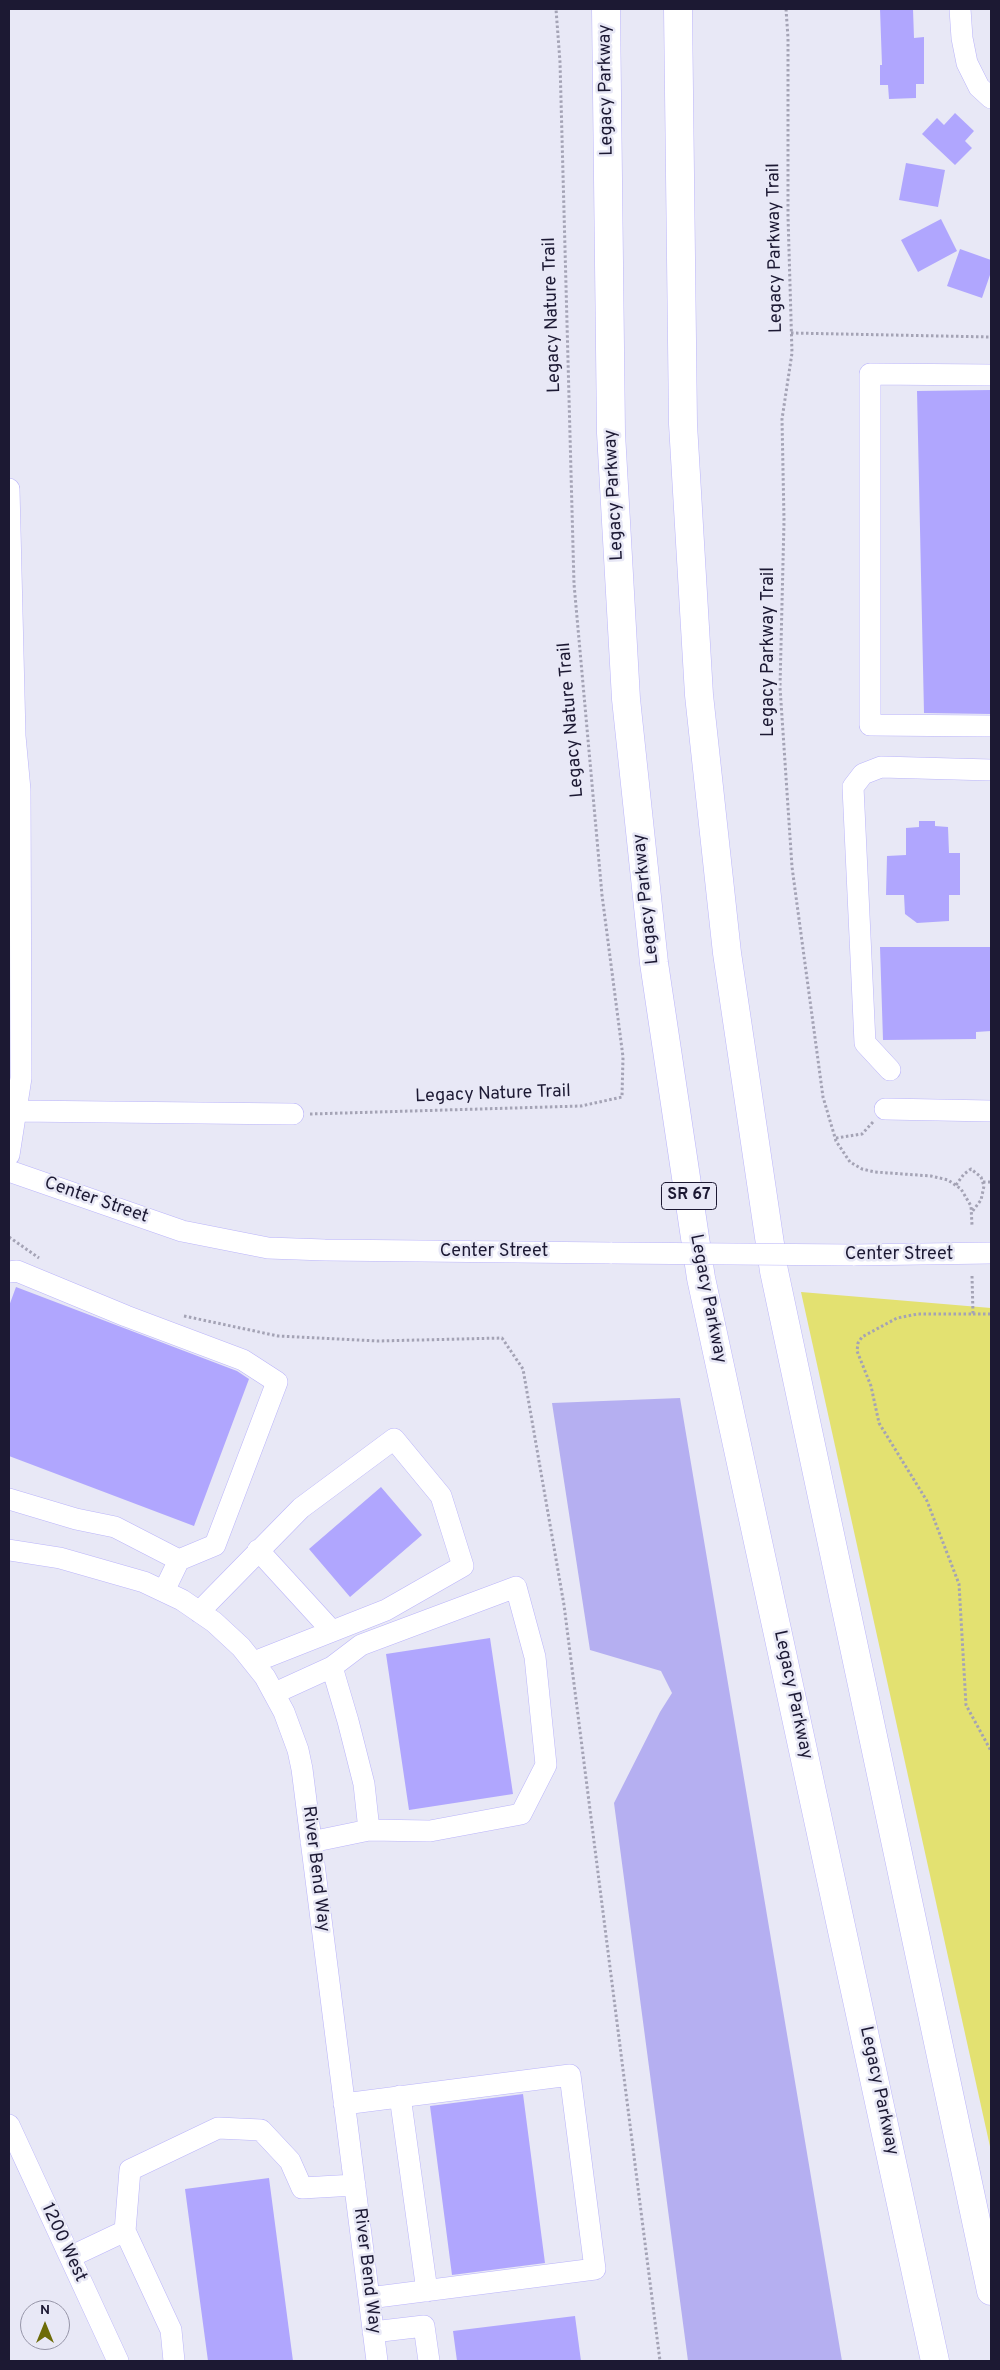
<!DOCTYPE html>
<html>
<head>
<meta charset="utf-8">
<style>
	body { margin:0 }
	#map { position:relative; width:1000px; height:2370px; overflow:hidden; background:#e8e8f6; font-family:Overpass,sans-serif }
	canvas { display:block }
	.frame { position:absolute; inset:0; border:10px solid #1c1933; pointer-events:none }
	.north { position:absolute; left:20px; top:2300px; width:50px; height:50px; box-sizing:border-box; background:#e8e8f6; border:1px solid #9695a8; border-radius:50%; rotate:0deg; font-size:14px; font-weight:700; line-height:20px; text-align:center; color:#1c1933 }
	.north::after { content:''; display:block; margin:auto; width:18px; height:22px; background:#6d6b08; clip-path:polygon(50% 0,100% 100%,50% 72%,0 100%) }
</style>
</head>
<body>
<div id="map">
<canvas width="1000" height="2370"></canvas>
<div class="frame"></div>
<div class="north">N</div>
</div>
<script>
const c = document.querySelector('canvas').getContext('2d');
c.lineJoin = 'round';
function paint(path, color) {
  c.fillStyle = color;
  c.fill(path, 'evenodd');
}
function poly(rows) {
  const path = new Path2D();
  for (const r of rows) {
    path.moveTo(r[0], r[1]);
    for (let i = 2; i < r.length; i += 2) path.lineTo(r[i], r[i + 1]);
  }
  return path;
}
function trace(path, color, width, dash) {
  c.strokeStyle = color;
  c.lineWidth = width;
  c.lineCap = dash ? 'butt' : 'round';
  c.setLineDash(dash || []);
  c.stroke(path);
}
function write(font, color, halo, rows, align = 'center') {
  c.font = font + ' Overpass,sans-serif';
  c.lineWidth = 5;
  c.setLineDash([]);
  c.textBaseline = 'middle';
  c.strokeStyle = halo;
  c.fillStyle = color;
  for (const [text, x, y, turn = 0] of rows) {
    c.save();
    c.translate(x, y);
    c.rotate((+turn || 0) * Math.PI / 180);
    c.textAlign = isNaN(turn) ? turn : align;
    if (halo) c.strokeText(text, 0, 0);
    c.fillText(text, 0, 0);
    c.restore();
  }
}
paint(poly([
	[801,1292,991,1308,991,2151]
]), '#e3e171');
paint(poly([
	[680,1398,842,2361,688,2361,614,1803,660,1712,672,1693,661,1671,590,1650,552,1403]
]), '#b5aff1');
paint(poly([
	[880,9,913,9,914,38,924,37,924,84,916,84,916,98,889,99,888,85,880,85,880,65,882,65],
	[955,113,974,131,965,141,972,148,955,165,922,134,937,118,944,125],
	[906,163,945,170,938,207,899,200],
	[941,219,957,251,918,272,901,240],
	[960,249,991,260,991,272,982,298,947,286],
	[991,390,991,714,924,713,917,391],
	[919,821,935,821,935,826,948,827,949,853,960,853,960,895,949,895,949,921,917,923,905,914,904,895,886,895,887,856,906,855,906,828,919,827],
	[880,947,991,947,991,1031,976,1032,976,1039,883,1040],
	[16,1287,237,1371,249,1379,194,1526,9,1456,9,1306],
	[381,1487,422,1535,350,1597,309,1549],
	[490,1638,513,1794,409,1810,386,1654],
	[523,2094,545,2263,452,2275,430,2106],
	[269,2178,293,2361,208,2361,185,2189],
	[575,2316,581,2361,457,2361,453,2331]
]), '#b0a6fe');
const minor = poly([
	[960,9,962,38,967,63,979,87,991,98],
	[991,375,870,374,870,725,991,726],
	[9,489,15,736,20,790,21,1078,9,1155],
	[890,1070,865,1043,853,787,863,774,881,767,991,770],
	[885,1109,991,1111],
	[16,1111,293,1114],
	[9,1171,182,1231,268,1248,325,1250,612,1253],
	[853,1255,991,1253],
	[9,1272,17,1271,126,1316,243,1360,277,1382,215,1545,179,1560,164,1591],
	[9,1499,76,1519,115,1527,179,1560],
	[9,1550,60,1558,144,1582,182,1600,214,1622,241,1647,265,1677,284,1712,298,1750,302,1769,377,2361],
	[258,1550,332,1631],
	[199,1612,301,1508,394,1439,441,1496,463,1566,386,1610,254,1662],
	[332,1667,361,1645,516,1587,535,1657,546,1765,521,1814,430,1831,369,1830],
	[275,1693,332,1667,348,1721,364,1784,369,1830,311,1842],
	[400,2096,427,2291],
	[344,2104,570,2075,595,2269,369,2298],
	[9,2125,118,2361],
	[125,2231,130,2170,218,2128,261,2130,290,2161,302,2188,355,2185],
	[70,2257,125,2231,171,2330,174,2361],
	[373,2332,424,2326,429,2361]
]);
const highway = poly([
	[606,9,611,433,626,699,654,963,701,1278,935,2361],
	[678,9,683,424,699,695,727,953,774,1271,991,2291]
]);
trace(minor, '#bab4fa', 22);
trace(highway, '#bab4fa', 29);
trace(poly([
	[786,9,788,38,788,216,792,353,782,419,784,521,780,687,792,867,823,1097,836,1141,850,1162,862,1169,875,1172,931,1176,948,1180,961,1189,971,1206,972,1225],
	[791,333,991,337],
	[310,1114,581,1106,622,1097,623,1057,602,895,574,584,560,62,556,9],
	[836,1138,862,1134,873,1122],
	[983,1182,991,1182],
	[956,1185,964,1174,971,1169,981,1177,984,1186,981,1200,972,1212],
	[9,1237,39,1258],
	[972,1276,973,1314,918,1314,897,1318,862,1337,858,1343,857,1351,871,1386,879,1423,927,1501,959,1584,966,1705,991,1751],
	[973,1314,991,1314],
	[184,1316,278,1336,378,1341,502,1338,523,1369,564,1605,660,2361]
]), '#a4a3b5', 3, [2.5, 2.5]);
trace(minor, '#fff', 21);
trace(highway, '#fff', 28);
const minorBridge = poly([
	[612,1253,853,1255]
]);
trace(minorBridge, '#bab4fa', 22, []);
trace(minorBridge, '#fff', 21);
for (const [x, y, w] of [
	[689,1196,55]
]) {
  const box = new Path2D();
  box.roundRect(x - w / 2, y - 13.5, w, 27, 4);
  c.fillStyle = '#e8e8f6';
  c.fill(box);
  trace(box, '#1c1933', 1);
}
write('bold 16px', '#1c1933', null, [
	["SR 67",689,1196]
]);
write('18px', '#1c1933', '#e8e8f6', [
	["Legacy Parkway",607,90,-91],
	["Legacy Parkway Trail",776,248,-91],
	["Legacy Nature Trail",553,315,-92],
	["Legacy Parkway",615,495,-93],
	["Legacy Parkway Trail",769,652,-90],
	["Legacy Nature Trail",572,720,-95],
	["Legacy Parkway",647,899,-96],
	["Legacy Nature Trail",493,1095,-2],
	["Center Street",96,1201,19],
	["Center Street",494,1252],
	["Center Street",899,1255],
	["Legacy Parkway",707,1299,79],
	["Legacy Parkway",792,1695,78],
	["River Bend Way",315,1869,83],
	["Legacy Parkway",878,2091,78],
	["1200 West",63,2243,65],
	["River Bend Way",366,2271,83]
]);
</script>
</body>
</html>
